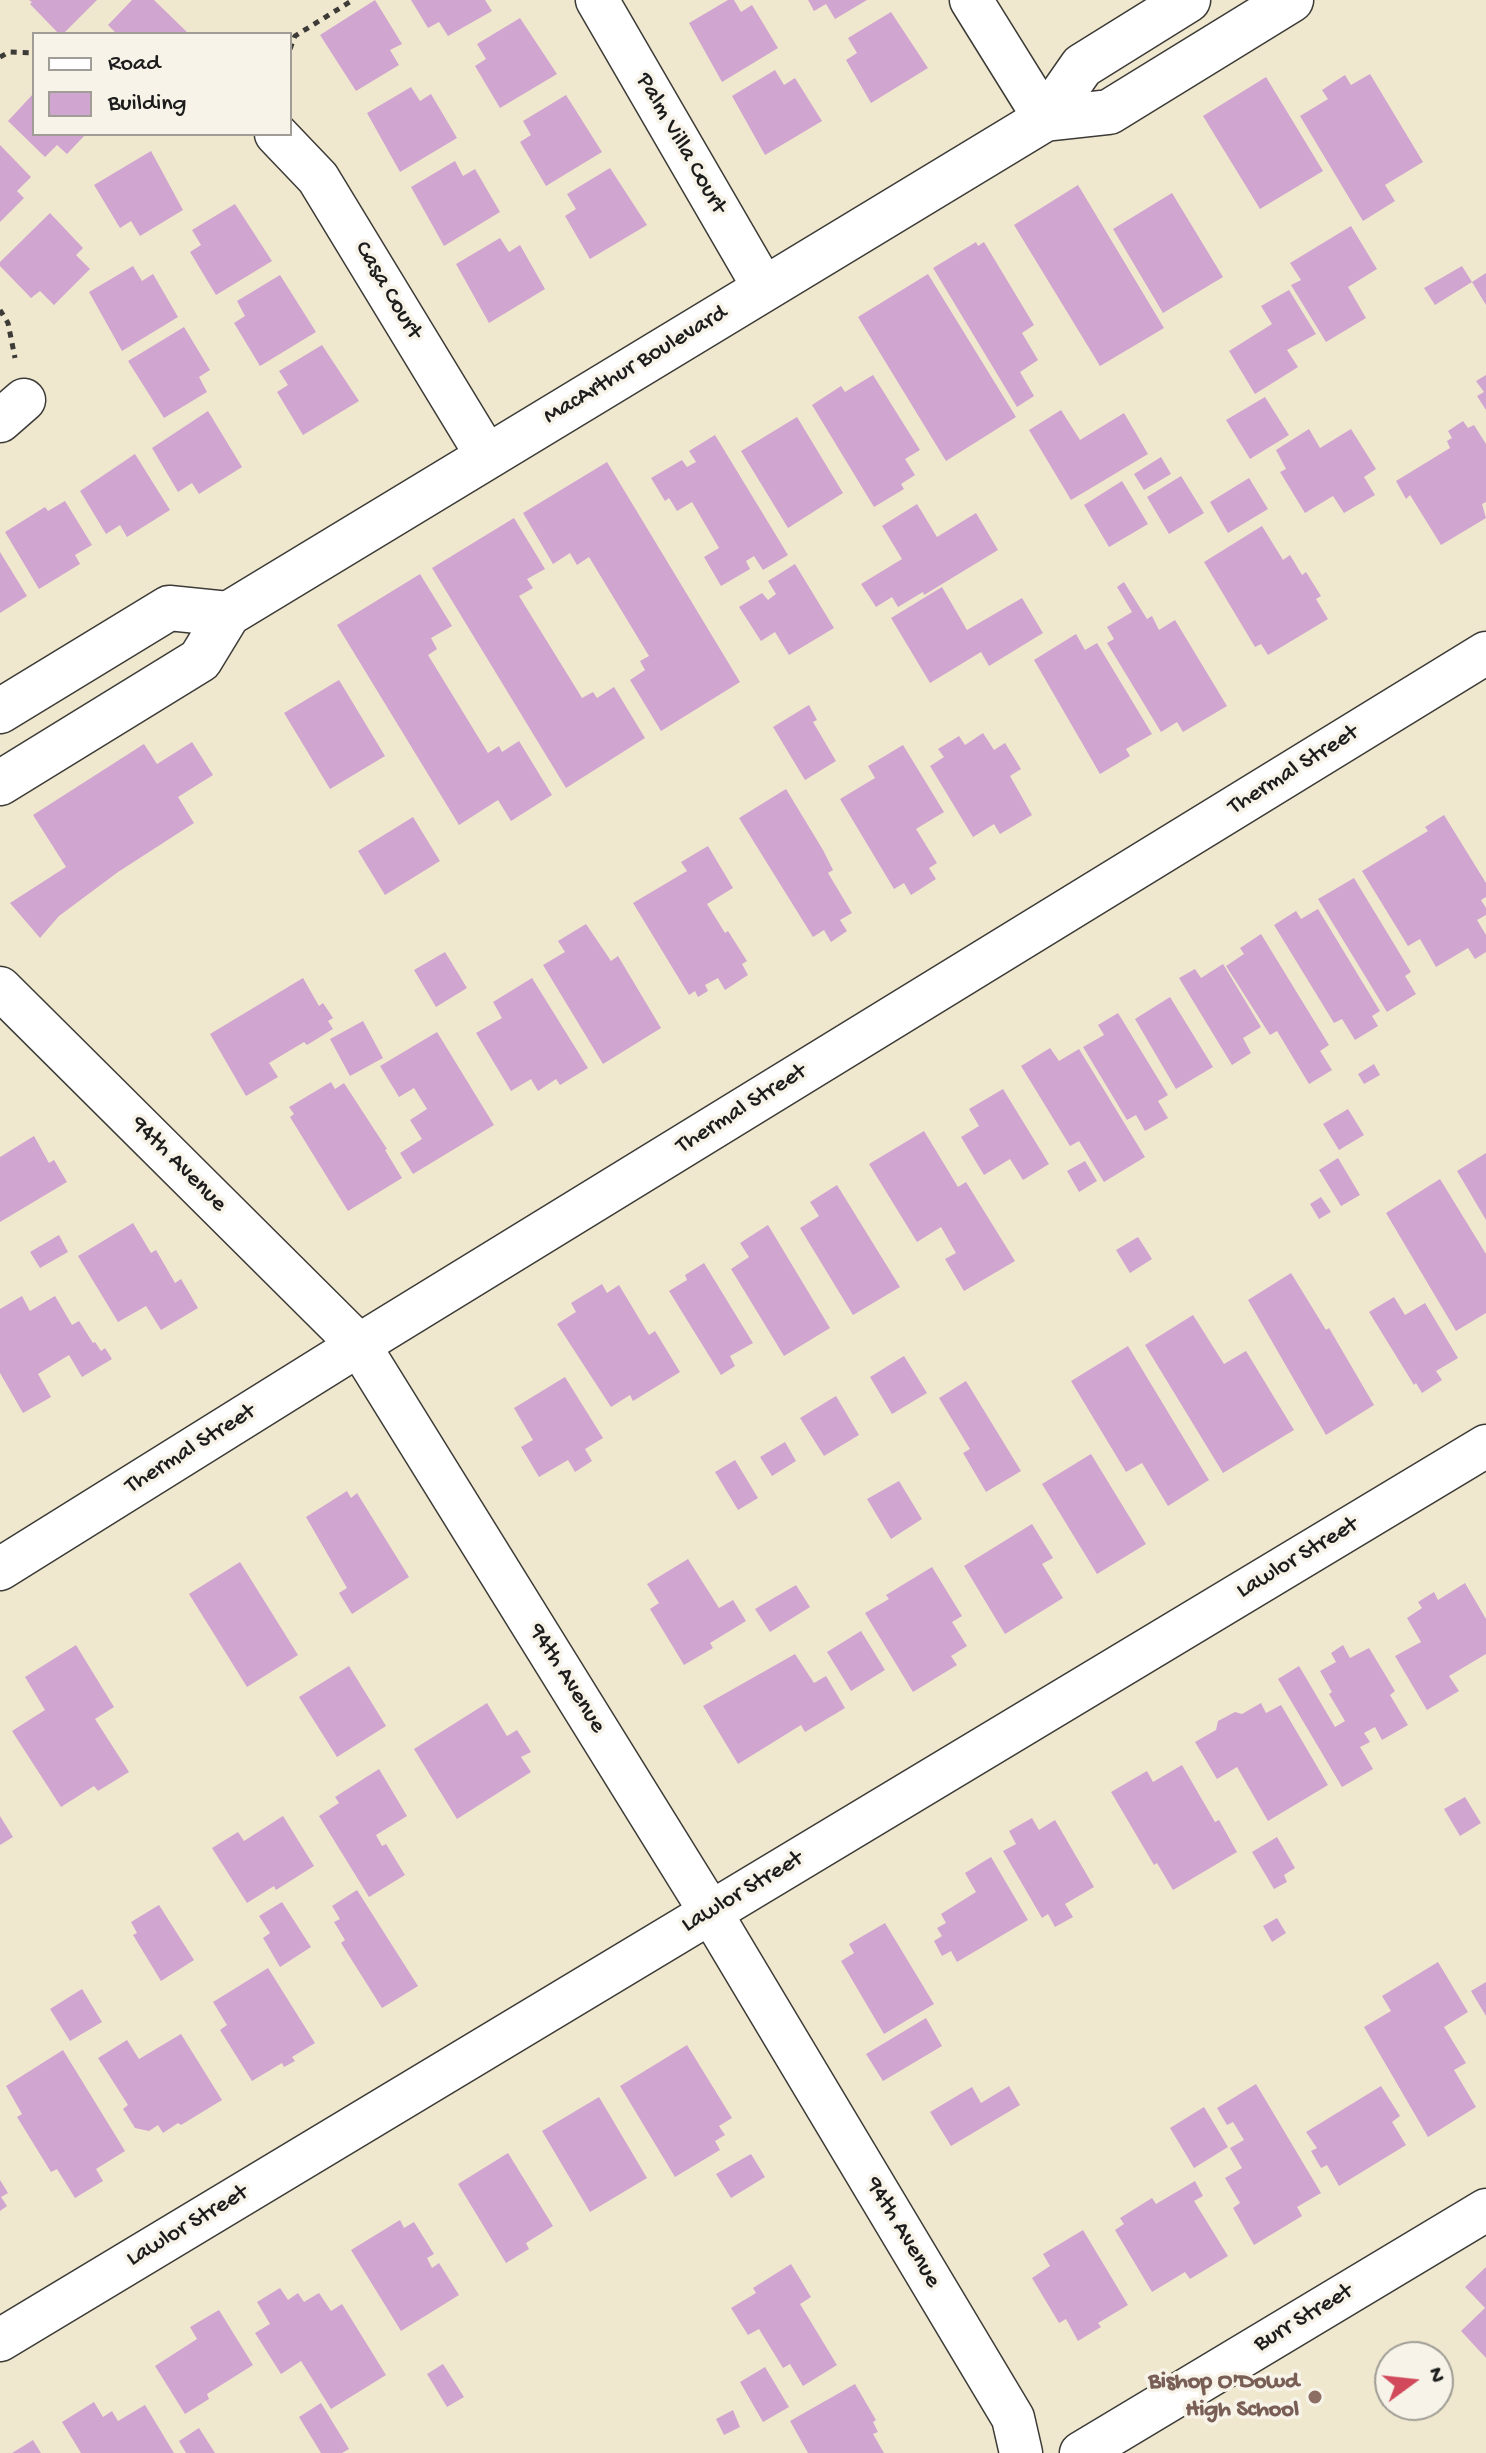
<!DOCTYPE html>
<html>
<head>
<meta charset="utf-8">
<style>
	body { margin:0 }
	#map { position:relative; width:1486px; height:2453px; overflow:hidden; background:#f0e8ce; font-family:"Gochi Hand",sans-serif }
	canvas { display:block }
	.legend { position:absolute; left:32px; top:32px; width:260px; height:104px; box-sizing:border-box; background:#f7f3e8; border:2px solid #9f9d96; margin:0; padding:10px 14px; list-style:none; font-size:24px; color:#1c1c1c }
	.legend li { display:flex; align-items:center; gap:16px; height:40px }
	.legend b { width:40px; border:2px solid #9f9d96 }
	.north { position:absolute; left:1374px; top:2341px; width:80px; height:80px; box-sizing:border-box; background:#f7f3e8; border:2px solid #9f9d96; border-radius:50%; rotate:75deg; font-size:22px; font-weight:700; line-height:32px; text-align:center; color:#1c1c1c }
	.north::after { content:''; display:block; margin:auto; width:28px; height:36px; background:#d1495b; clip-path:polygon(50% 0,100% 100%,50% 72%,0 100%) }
</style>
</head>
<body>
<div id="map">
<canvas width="1486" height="2453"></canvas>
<ul class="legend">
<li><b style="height:10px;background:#fff"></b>Road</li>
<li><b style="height:22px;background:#d0a5d0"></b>Building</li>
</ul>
<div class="north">N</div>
</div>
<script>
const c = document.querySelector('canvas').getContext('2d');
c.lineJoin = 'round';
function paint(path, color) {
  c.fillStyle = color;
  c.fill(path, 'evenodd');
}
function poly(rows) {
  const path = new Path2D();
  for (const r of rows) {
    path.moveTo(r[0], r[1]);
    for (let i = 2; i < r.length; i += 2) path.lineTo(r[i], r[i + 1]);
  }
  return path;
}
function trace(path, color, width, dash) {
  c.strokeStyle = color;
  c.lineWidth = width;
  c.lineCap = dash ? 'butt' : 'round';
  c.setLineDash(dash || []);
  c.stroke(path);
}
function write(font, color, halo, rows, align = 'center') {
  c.font = font + ' "Gochi Hand",sans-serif';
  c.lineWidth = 7;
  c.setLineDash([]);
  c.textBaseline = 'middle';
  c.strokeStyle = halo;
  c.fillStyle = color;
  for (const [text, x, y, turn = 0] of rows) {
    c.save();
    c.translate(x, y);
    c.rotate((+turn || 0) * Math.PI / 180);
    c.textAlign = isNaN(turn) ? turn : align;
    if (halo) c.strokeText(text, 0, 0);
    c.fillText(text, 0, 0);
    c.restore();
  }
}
paint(poly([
	[29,0,97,0,63,34,59,34,30,4,32,2],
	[132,0,154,0,189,34,117,34,108,25],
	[375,0,402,44,390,50,399,65,356,91,320,35],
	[411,0,485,0,492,11,448,36,439,22,428,28],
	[728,0,734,0,741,12,752,5,778,48,722,82,689,23],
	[808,0,867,0,835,19,826,4,814,11],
	[891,12,928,68,871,103,846,60,857,53,848,38],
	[520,18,557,74,500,108,475,66,486,59,477,44],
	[775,70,784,85,795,78,822,121,765,155,732,96],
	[1370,74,1423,162,1385,185,1395,201,1363,221,1300,116,1328,99,1322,90,1345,75,1351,85],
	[1266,77,1323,171,1260,209,1203,116],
	[411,87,420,101,431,94,457,138,400,172,367,113],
	[34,93,34,134,86,134,67,154,57,145,45,157,8,121],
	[566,95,602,152,546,186,520,142,531,135,523,121],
	[0,145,31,177,17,191,24,198,0,222],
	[151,151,183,210,140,236,131,221,120,228,94,185],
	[455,161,463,176,475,169,500,212,444,246,411,187],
	[610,168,647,225,590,259,565,216,576,209,567,194],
	[1078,185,1164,328,1100,366,1014,225],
	[1172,193,1223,277,1163,313,1113,229],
	[235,204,272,261,216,295,190,252,201,245,192,230],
	[50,213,83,248,76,255,90,269,54,305,40,291,31,298,0,266,0,262],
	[1351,226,1377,269,1348,287,1366,318,1326,342,1291,285,1301,280,1290,263],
	[500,238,509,252,520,245,545,289,489,323,456,264],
	[976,242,978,246,984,242,1034,325,1022,333,1038,360,1020,372,1034,396,1017,407,933,268],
	[133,266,142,281,153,274,178,317,122,351,89,292],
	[1462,266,1472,282,1486,273,1486,305,1472,282,1435,305,1424,288],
	[928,274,1016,417,946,461,858,317],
	[280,275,316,332,260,366,234,323,245,316,237,301],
	[1289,290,1316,334,1287,350,1298,367,1255,394,1229,351,1272,324,1261,306],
	[184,327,210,370,199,377,207,392,164,418,128,361],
	[322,345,359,401,303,435,277,392,288,385,279,371],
	[873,375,920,450,905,459,915,475,901,484,904,489,874,507,812,405,841,386,845,392],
	[1486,375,1486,410,1477,396,1484,392,1476,381],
	[1265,397,1289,435,1250,459,1226,420],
	[1061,410,1080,440,1124,413,1148,454,1071,500,1029,430],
	[208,411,242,467,199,494,192,483,178,492,152,448],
	[797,417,843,493,788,528,741,451],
	[1463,421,1468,428,1474,425,1486,444,1486,502,1482,504,1486,518,1441,545,1410,495,1406,499,1396,481,1450,448,1447,441,1452,438,1448,431],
	[1309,429,1320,448,1351,429,1376,469,1364,477,1375,495,1344,513,1333,496,1305,513,1280,472,1286,469,1276,450],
	[715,435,788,555,763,570,754,556,746,561,750,569,721,586,704,557,719,548,692,502,677,511,669,498,665,501,651,478,682,460,687,467,696,462,689,451],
	[135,454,170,510,127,537,120,525,106,534,80,491],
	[1161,457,1171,474,1144,490,1134,474],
	[607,462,740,682,661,731,630,680,645,670,640,661,649,656,589,557,577,565,570,553,553,564,523,513],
	[1181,476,1204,513,1169,534,1147,497],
	[1249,478,1268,509,1228,533,1210,502],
	[1122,481,1148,524,1109,547,1084,505],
	[65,501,92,545,75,555,80,564,39,589,5,532,45,507,48,511],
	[917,504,937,537,976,513,998,550,924,595,923,592,898,607,892,597,876,607,861,584,902,559,882,526],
	[514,518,545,569,527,579,533,588,519,596,582,698,593,692,597,698,614,687,645,738,566,788,432,568],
	[1262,526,1283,560,1290,555,1302,575,1306,572,1321,596,1316,599,1328,619,1268,655,1261,644,1255,647,1204,562],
	[0,552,27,596,0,613],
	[795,564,834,628,789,655,775,632,761,641,739,607,762,593,768,600,776,594,768,581],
	[420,574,452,626,431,638,437,649,428,655,488,753,499,746,502,752,519,741,552,795,511,821,498,800,459,825,337,625],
	[1124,582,1147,619,1152,616,1159,630,1175,620,1227,706,1183,732,1177,722,1161,732,1107,643,1114,639,1107,627,1132,612,1117,587],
	[942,587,967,630,1022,598,1043,633,989,666,981,652,930,683,891,618],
	[1076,634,1085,650,1097,643,1152,734,1126,749,1130,756,1100,774,1034,660],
	[339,680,385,756,330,789,284,713],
	[809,705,817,720,813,722,836,761,805,780,773,727],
	[983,733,994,750,1005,743,1021,769,1010,776,1032,815,1000,834,994,824,973,837,930,766,944,757,938,749,959,736,965,745],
	[192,742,213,775,178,797,194,823,118,872,59,916,40,938,10,903,66,867,33,815,144,744,157,764],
	[903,745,944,812,916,829,937,863,929,868,936,879,911,895,904,883,894,889,840,799,875,778,868,766],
	[786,789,823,850,833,870,828,873,852,913,840,920,847,931,831,942,824,930,813,937,739,818],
	[1444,815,1486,883,1486,897,1481,900,1486,908,1486,915,1477,920,1486,935,1486,952,1475,959,1468,948,1436,967,1420,939,1408,946,1362,871,1428,831,1425,827],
	[413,817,440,861,385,895,358,851],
	[708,846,733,888,707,904,725,933,728,931,747,961,742,964,748,975,725,990,718,978,705,985,708,991,698,997,695,991,689,995,633,903,687,871,681,862],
	[1354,878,1411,972,1405,976,1416,994,1387,1012,1318,899],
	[1318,909,1380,1011,1372,1016,1378,1026,1355,1040,1342,1019,1334,1023,1274,925,1296,911,1301,919],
	[586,924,611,961,618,956,661,1028,603,1064,543,965,565,952,558,941],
	[1261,934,1329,1045,1320,1051,1332,1070,1309,1084,1277,1031,1270,1035,1226,966,1244,954,1240,948],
	[445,952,467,988,436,1007,414,970],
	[1223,964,1261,1027,1243,1038,1251,1053,1232,1065,1179,978,1195,969,1201,978],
	[303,978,319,1006,323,1003,333,1018,328,1021,333,1029,307,1045,304,1042,269,1063,278,1077,246,1096,210,1034],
	[532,978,588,1068,560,1085,556,1079,538,1091,531,1079,511,1091,476,1033,502,1018,493,1002],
	[1170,997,1213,1067,1176,1089,1135,1019],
	[1118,1013,1168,1095,1158,1101,1168,1118,1145,1131,1136,1115,1127,1120,1083,1047,1104,1035,1098,1025],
	[363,1021,383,1058,350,1076,330,1039],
	[437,1032,494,1125,413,1174,400,1153,422,1139,410,1120,427,1109,414,1088,399,1097,380,1066],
	[1050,1048,1059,1061,1079,1049,1145,1157,1104,1182,1079,1141,1070,1146,1021,1066],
	[1374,1064,1380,1075,1364,1084,1358,1074],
	[331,1082,335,1089,344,1083,387,1149,385,1150,402,1178,348,1211,290,1117,294,1114,289,1107],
	[1003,1089,1049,1164,1023,1180,1010,1159,984,1175,961,1137,979,1126,969,1109],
	[1348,1109,1364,1135,1339,1150,1323,1124],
	[924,1131,958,1187,966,1182,1015,1261,964,1291,945,1259,956,1253,941,1227,917,1242,869,1164],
	[34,1136,49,1163,54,1160,67,1182,0,1222,0,1157],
	[1486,1153,1486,1220,1457,1171],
	[1338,1158,1360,1195,1341,1206,1319,1170],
	[1085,1161,1097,1181,1079,1192,1067,1171],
	[1440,1179,1486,1254,1486,1313,1456,1331,1386,1213],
	[837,1185,900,1287,853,1315,800,1228,819,1216,810,1202],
	[1321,1197,1331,1212,1319,1219,1310,1204],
	[133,1223,151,1253,156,1250,175,1283,181,1279,198,1308,161,1330,146,1306,118,1322,78,1256],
	[768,1225,830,1328,784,1356,731,1269,749,1257,740,1243],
	[59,1235,68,1252,40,1268,30,1252],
	[1138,1237,1152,1259,1130,1273,1116,1250],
	[704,1263,753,1343,730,1356,735,1366,721,1375,669,1291,687,1280,685,1275],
	[1291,1273,1326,1330,1329,1328,1374,1405,1326,1435,1248,1300],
	[602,1284,607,1293,619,1285,649,1335,655,1331,680,1372,633,1401,630,1395,611,1407,557,1324,576,1312,571,1303],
	[22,1296,30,1311,55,1296,72,1325,79,1321,93,1343,95,1342,101,1351,105,1348,112,1359,82,1377,69,1355,38,1374,51,1397,23,1413,0,1373,0,1309],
	[1394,1297,1405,1315,1425,1303,1458,1358,1436,1371,1442,1380,1422,1393,1416,1383,1414,1385,1369,1312],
	[1193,1315,1224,1364,1246,1351,1294,1430,1223,1473,1145,1345],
	[1128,1346,1209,1480,1168,1506,1142,1463,1126,1472,1071,1381],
	[904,1356,927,1393,892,1414,870,1377],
	[565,1377,603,1438,585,1449,592,1461,575,1472,568,1460,539,1477,521,1447,533,1440,514,1408],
	[966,1381,1021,1471,986,1492,963,1453,970,1449,939,1398],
	[836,1396,859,1435,824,1456,800,1418],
	[785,1442,796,1461,772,1476,760,1457],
	[1091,1454,1146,1544,1097,1574,1042,1484],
	[735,1460,758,1498,738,1510,715,1472],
	[899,1481,922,1519,891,1539,867,1499],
	[347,1491,351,1498,357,1493,409,1577,352,1614,339,1593,347,1588,306,1517],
	[1032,1524,1053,1558,1042,1564,1063,1598,1005,1634,964,1566],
	[688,1559,719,1608,733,1600,746,1621,710,1643,713,1648,684,1665,650,1609,659,1603,647,1584],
	[240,1562,298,1655,247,1687,189,1594],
	[932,1567,962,1616,952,1622,967,1646,951,1656,957,1665,913,1692,865,1613,889,1599,886,1595],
	[1465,1583,1486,1619,1486,1654,1449,1676,1459,1691,1427,1710,1395,1656,1421,1642,1407,1618,1422,1608,1418,1602,1434,1592,1438,1600],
	[796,1585,810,1607,770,1632,755,1609],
	[861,1631,885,1670,851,1691,827,1652],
	[76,1645,114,1707,95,1719,129,1772,98,1791,94,1786,61,1807,12,1731,45,1710,25,1677],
	[1343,1645,1350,1658,1369,1648,1395,1691,1390,1695,1408,1725,1382,1740,1375,1727,1364,1733,1370,1742,1360,1747,1373,1769,1342,1787,1278,1679,1299,1666,1335,1727,1345,1721,1329,1694,1332,1692,1320,1671,1336,1662,1331,1653],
	[795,1654,814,1683,826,1676,845,1708,805,1732,801,1725,738,1764,703,1706],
	[349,1666,386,1726,337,1757,299,1697],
	[487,1703,507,1736,517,1730,531,1752,521,1757,531,1772,457,1819,414,1749],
	[1261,1703,1266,1713,1281,1705,1328,1785,1268,1821,1237,1767,1217,1779,1195,1742,1216,1730,1218,1721,1235,1712,1242,1714],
	[1182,1765,1215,1822,1219,1820,1237,1852,1173,1890,1157,1863,1154,1865,1111,1792,1147,1771,1153,1782],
	[379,1769,407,1816,376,1835,382,1846,386,1844,405,1875,369,1897,319,1816,339,1803,335,1797],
	[1465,1797,1481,1823,1460,1836,1444,1809],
	[0,1816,13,1837,0,1845],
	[283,1816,314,1866,276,1890,274,1886,247,1903,212,1848,238,1832,244,1841],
	[1032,1818,1039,1830,1055,1820,1094,1887,1065,1904,1073,1917,1055,1927,1048,1914,1042,1918,1003,1851,1016,1844,1009,1831],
	[1277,1837,1295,1868,1284,1875,1287,1882,1274,1889,1252,1852],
	[991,1857,1028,1920,957,1962,951,1951,942,1956,934,1941,942,1936,937,1928,946,1923,941,1914,976,1892,965,1873],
	[357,1890,418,1986,382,2008,341,1943,345,1940,334,1922,340,1919,332,1906],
	[282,1902,311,1947,280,1967,263,1938,270,1933,259,1916],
	[159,1905,194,1960,161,1981,133,1935,137,1933,131,1922],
	[1277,1918,1286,1933,1272,1942,1263,1926],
	[885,1923,934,2004,884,2034,841,1961,854,1953,849,1944],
	[1438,1962,1468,2012,1444,2027,1466,2063,1454,2070,1476,2107,1428,2137,1364,2027,1391,2011,1382,1996],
	[268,1968,315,2043,292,2057,295,2061,284,2067,282,2063,252,2081,220,2030,227,2025,213,2002],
	[1486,1982,1486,2016,1471,1991],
	[82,1989,102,2022,70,2041,50,2009],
	[926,2018,942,2046,883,2081,866,2054],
	[181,2034,222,2100,181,2125,178,2123,163,2133,158,2125,149,2131,135,2128,123,2109,128,2105,98,2058,127,2040,139,2059],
	[687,2045,732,2118,719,2126,725,2135,715,2141,720,2150,675,2177,620,2086],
	[63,2050,125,2151,96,2169,103,2181,75,2198,57,2169,51,2172,17,2117,22,2114,6,2086],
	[1256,2084,1321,2193,1297,2207,1302,2216,1254,2245,1233,2208,1240,2203,1225,2178,1242,2168,1230,2148,1244,2140,1233,2122,1227,2125,1217,2108],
	[1009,2086,1020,2105,951,2146,930,2112,972,2087,981,2103],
	[1381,2086,1400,2116,1392,2122,1406,2145,1339,2186,1327,2165,1321,2168,1311,2151,1317,2148,1306,2132],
	[599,2097,647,2178,590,2212,542,2131],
	[1204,2107,1228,2147,1194,2168,1170,2128],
	[508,2153,553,2226,526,2243,529,2249,506,2263,458,2184],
	[751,2154,765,2177,731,2198,716,2174],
	[0,2180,8,2193,1,2197,7,2206,0,2211],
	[1195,2181,1203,2196,1194,2201,1228,2256,1190,2279,1185,2272,1152,2292,1115,2230,1124,2224,1120,2218,1152,2198,1156,2204],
	[400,2220,404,2228,414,2222,434,2254,427,2258,432,2268,439,2263,459,2295,401,2331,351,2250],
	[1083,2230,1128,2305,1098,2323,1101,2327,1078,2341,1066,2319,1059,2323,1032,2278,1050,2266,1043,2254],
	[791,2264,811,2297,800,2304,837,2365,803,2386,790,2364,783,2368,759,2329,748,2335,731,2308,756,2293,753,2288],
	[1486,2267,1486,2358,1461,2331,1485,2308,1465,2287],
	[280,2288,288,2300,298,2293,304,2302,319,2293,331,2311,342,2304,386,2375,331,2409,301,2361,281,2374,255,2333,270,2324,257,2302],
	[219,2310,253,2365,207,2394,209,2399,185,2414,155,2366,197,2339,190,2327],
	[443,2364,464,2397,447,2407,427,2374],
	[765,2367,789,2407,763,2422,740,2382],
	[855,2384,876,2420,873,2422,878,2432,873,2434,884,2453,808,2453,790,2421],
	[94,2402,103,2417,112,2411,118,2421,145,2405,174,2453,81,2453,62,2422],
	[321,2403,349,2449,342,2453,321,2453,299,2417],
	[733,2410,740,2427,724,2435,716,2419],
	[199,2428,215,2453,186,2453,179,2441],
	[33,2440,41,2453,12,2453]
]), '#d0a5d0');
const street = poly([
	[597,0,764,288],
	[971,0,1045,119],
	[276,134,318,178,487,456],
	[0,421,24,400],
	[0,988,359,1345,711,1913,1013,2418,1021,2453],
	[0,1569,359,1345,1486,653],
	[0,2340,1486,1446],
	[1081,2453,1486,2210]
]);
const secondary = poly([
	[1045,119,1109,112,1291,0],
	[0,711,169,608,228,614],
	[0,783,200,660,228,614,1045,119,1082,66,1188,0]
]);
trace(street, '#3c3b37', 45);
trace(secondary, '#3c3b37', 47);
trace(poly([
	[290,49,295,36,353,0],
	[0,57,9,52,34,53],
	[0,310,8,323,15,358]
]), '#3c3b37', 5, [6, 6]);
trace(street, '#fff', 42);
trace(secondary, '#fff', 44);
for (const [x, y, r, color] of [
	[1315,2397,8,"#8d6e63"]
]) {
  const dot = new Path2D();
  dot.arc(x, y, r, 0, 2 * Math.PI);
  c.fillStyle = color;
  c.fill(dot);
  trace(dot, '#f7f3e8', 3);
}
write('24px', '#1c1c1c', '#f7f3e8', [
	["Palm Villa Court",680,144,60],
	["Casa Court",387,291,59],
	["MacArthur Boulevard",636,366,-31],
	["Thermal Street",1294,771,-32],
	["Thermal Street",742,1110,-32],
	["94th Avenue",178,1165,45],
	["Thermal Street",191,1450,-32],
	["Lawlor Street",1298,1559,-31],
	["94th Avenue",566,1679,58],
	["Lawlor Street",743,1893,-31],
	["Lawlor Street",188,2227,-31],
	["94th Avenue",902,2233,59],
	["Burr Street",1304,2319,-31]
]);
write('bold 24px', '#785e54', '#f7f3e8', [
	["Bishop O'Dowd",1299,2383],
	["High School",1299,2411]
], 'right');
</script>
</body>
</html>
